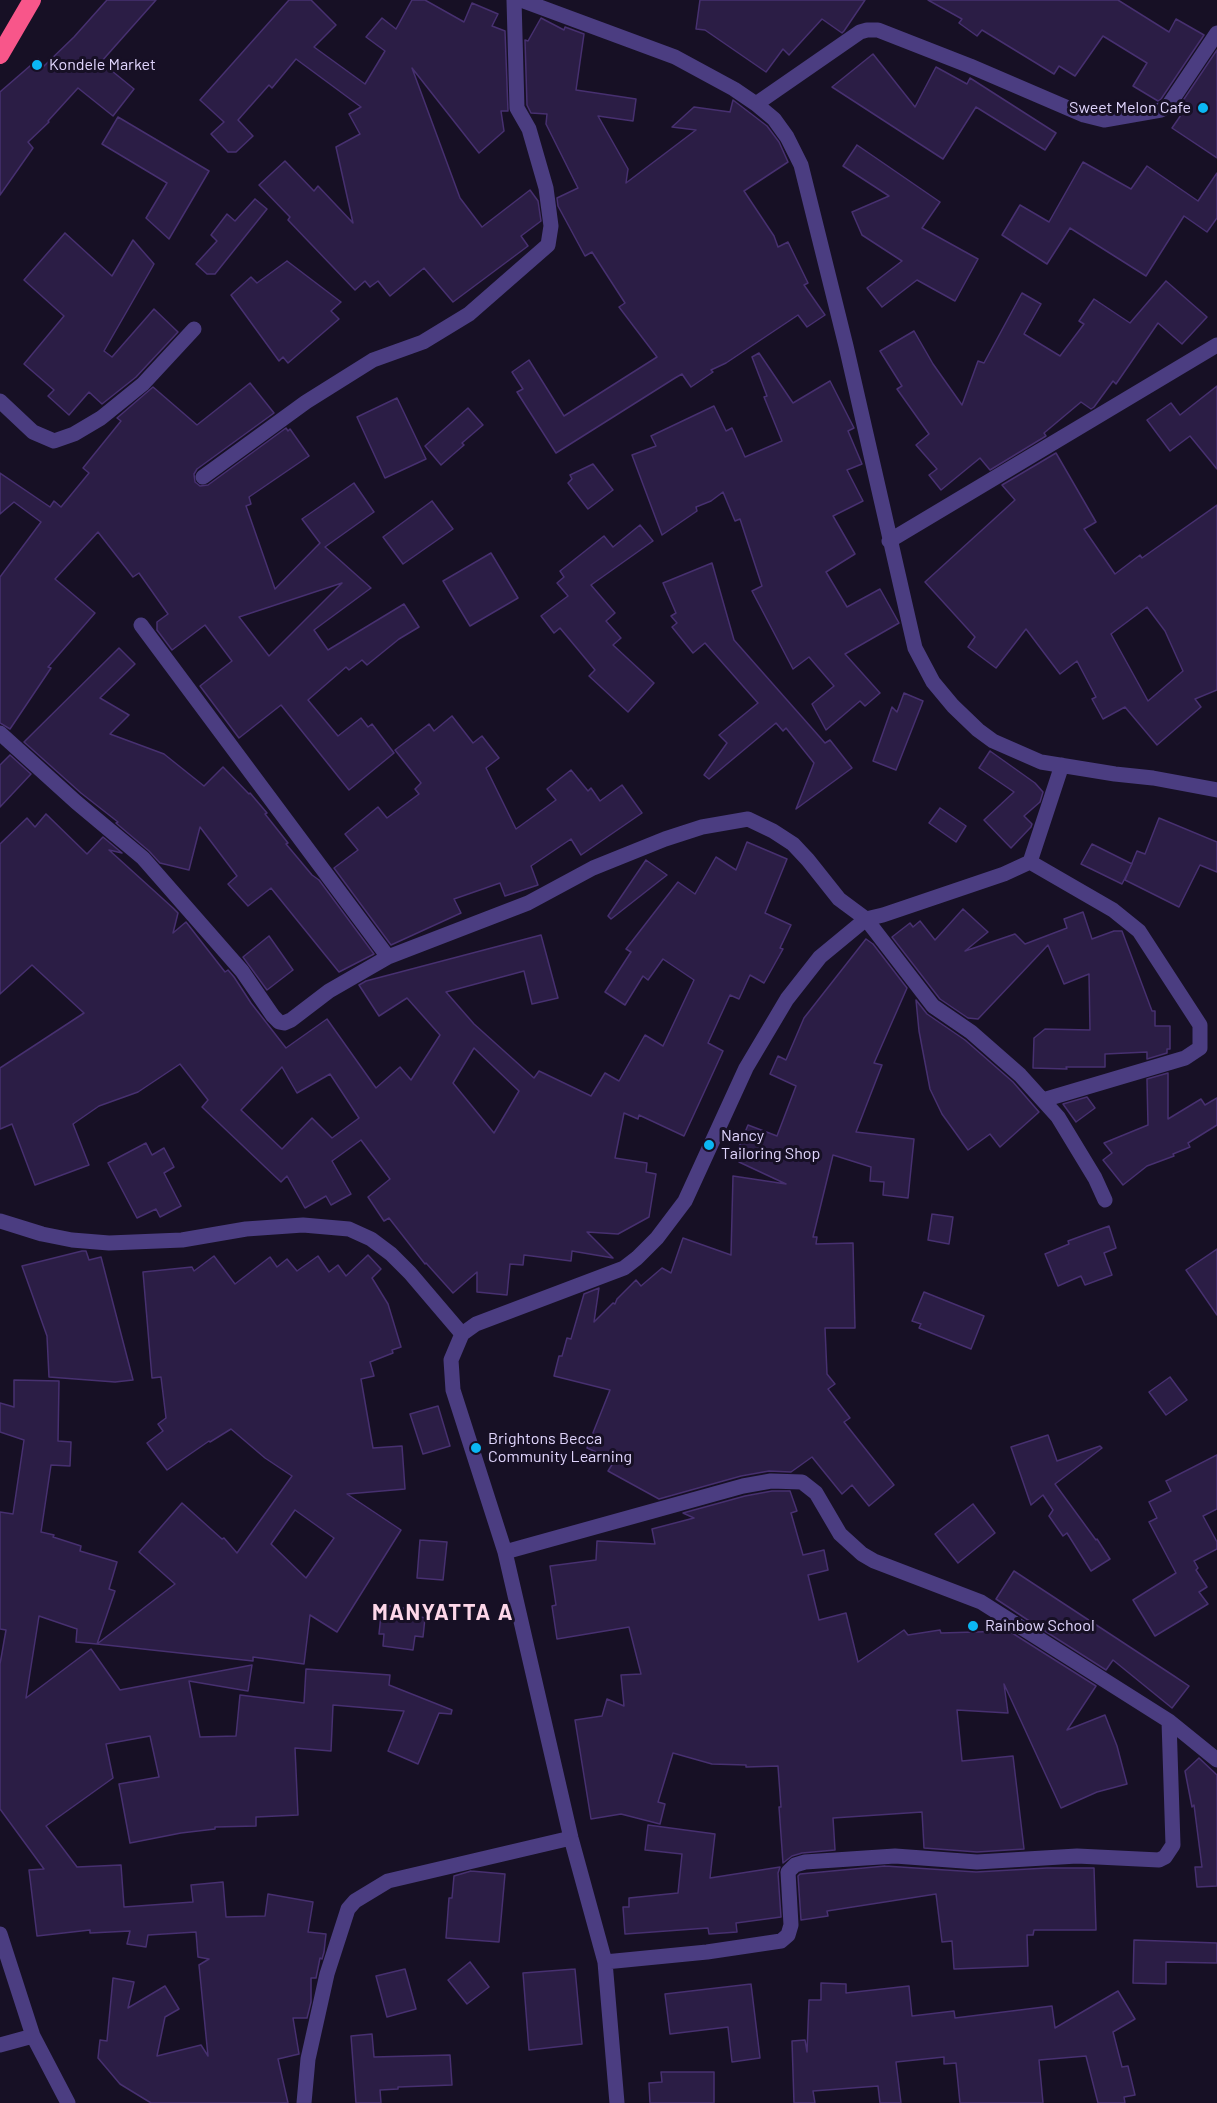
<!DOCTYPE html>
<html>
<head>
<meta charset="utf-8">
<style>
	body { margin:0 }
	canvas { display:block; background:#171025 }
</style>
</head>
<body>
<canvas width="1217" height="2103"></canvas>
<script>
const c = document.querySelector('canvas').getContext('2d');
c.lineJoin = 'round';
function paint(path, color) {
  c.fillStyle = color;
  c.fill(path, 'evenodd');
}
function poly(rows) {
  const path = new Path2D();
  for (const r of rows) {
    path.moveTo(r[0], r[1]);
    for (let i = 2; i < r.length; i += 2) path.lineTo(r[i], r[i + 1]);
  }
  return path;
}
function trace(path, color, width, dash) {
  c.strokeStyle = color;
  c.lineWidth = width;
  c.lineCap = dash ? 'butt' : 'round';
  c.setLineDash(dash || []);
  c.stroke(path);
}
function write(font, color, halo, rows, align = 'center') {
  c.font = font + ' Barlow,sans-serif';
  c.lineWidth = 6;
  c.setLineDash([]);
  c.textBaseline = 'middle';
  c.strokeStyle = halo;
  c.fillStyle = color;
  for (const [text, x, y, turn = 0] of rows) {
    c.save();
    c.translate(x, y);
    c.rotate((+turn || 0) * Math.PI / 180);
    c.textAlign = isNaN(turn) ? turn : align;
    if (halo) c.strokeText(text, 0, 0);
    c.fillText(text, 0, 0);
    c.restore();
  }
}
const building = poly([
	[107,0,156,0,101,62,134,89,113,116,78,88,48,121,49,122,28,142,33,148,0,195,0,92,38,59,44,66,74,37,107,0],
	[289,0,311,0,336,25,314,47,365,84,385,51,366,37,382,18,396,29,412,0,425,0,464,22,472,3,498,14,492,26,505,31,508,111,501,111,504,131,479,153,412,68,460,198,482,227,530,190,538,201,541,221,521,236,528,246,453,302,424,268,390,296,378,281,370,287,365,281,355,290,288,220,290,217,259,185,285,161,314,191,318,186,353,223,336,147,360,134,349,114,361,107,296,59,272,88,269,85,238,120,253,136,236,152,228,152,211,134,224,122,200,100,289,0],
	[700,0,865,0,844,31,842,33,822,19,789,55,783,49,766,72,705,30,696,29,700,0],
	[928,0,1118,0,1169,32,1176,19,1204,35,1161,99,1158,101,1133,86,1147,63,1103,36,1075,76,1059,66,1054,74,982,30,977,36,959,23,962,19,928,0],
	[541,18,564,30,565,27,584,34,576,90,636,99,633,121,598,116,628,169,626,183,696,130,672,127,694,107,730,112,733,100,767,126,779,142,788,162,744,191,774,236,778,247,788,242,808,283,804,285,825,315,807,327,798,315,726,363,711,370,713,372,691,387,682,374,675,378,556,453,517,392,523,389,512,372,529,360,564,416,657,357,619,307,625,303,592,252,585,256,558,206,557,198,578,188,546,124,547,114,531,113,527,105,525,40,528,41,541,18],
	[1217,50,1217,158,1172,128,1181,115,1176,111,1217,50],
	[873,54,915,107,936,67,967,84,970,78,1056,133,1045,150,976,107,943,159,832,87,873,54],
	[118,117,209,171,169,239,146,218,167,183,102,144,118,117],
	[857,145,940,202,922,228,978,259,955,301,917,280,882,307,867,288,902,261,862,235,852,212,889,196,843,166,857,145],
	[1083,162,1131,189,1147,166,1198,201,1217,173,1217,218,1207,232,1184,216,1146,276,1070,228,1047,264,1002,235,1020,205,1049,222,1083,162],
	[255,199,267,209,215,274,207,274,196,264,217,241,211,235,227,214,235,221,255,199],
	[65,233,112,276,133,240,154,264,104,351,112,357,154,309,178,332,136,377,102,404,89,392,69,415,48,396,54,390,24,364,64,316,24,280,65,233],
	[287,261,341,302,331,311,339,319,288,363,283,357,279,361,231,295,251,277,257,283,287,261],
	[1166,281,1207,317,1182,344,1158,323,1116,384,1113,381,1094,407,1091,409,1081,402,1044,433,1046,436,990,470,980,458,941,490,929,475,937,469,916,445,929,434,897,389,902,386,880,351,914,331,933,364,962,405,978,361,984,363,1022,293,1041,304,1024,334,1060,356,1084,324,1079,321,1094,299,1130,323,1166,281],
	[759,353,793,403,830,381,854,428,848,431,862,464,847,470,863,501,833,516,855,554,826,572,847,607,880,589,899,623,845,654,880,693,865,706,860,701,826,730,812,704,834,686,809,657,793,669,752,591,762,586,740,519,735,521,723,492,711,501,696,507,697,511,662,535,632,455,656,446,651,436,714,406,726,431,732,428,745,457,782,441,764,397,767,396,752,357,759,353],
	[250,383,274,413,197,469,194,474,195,482,200,486,208,485,286,428,288,431,290,429,309,456,249,497,251,504,246,506,275,589,320,543,302,519,354,483,374,512,325,547,371,588,314,630,328,650,404,604,419,627,399,639,367,665,362,660,349,670,346,667,308,700,338,736,361,718,368,727,372,724,394,753,349,790,281,705,239,738,200,686,232,661,205,625,172,650,157,630,157,622,168,614,139,573,133,577,98,532,55,579,95,613,48,667,51,668,10,729,0,723,0,577,41,522,14,502,0,514,0,473,50,507,54,501,61,507,89,473,83,468,121,421,117,418,153,387,197,425,250,383],
	[342,583,269,656,239,617,251,613,342,583],
	[1217,386,1217,469,1190,436,1170,451,1147,420,1171,403,1180,415,1217,386],
	[397,398,426,459,385,478,357,417,397,398],
	[468,408,483,425,462,443,464,445,441,465,425,446,468,408],
	[1056,453,1096,522,1084,529,1115,574,1140,555,1142,558,1217,505,1217,690,1195,699,1201,707,1157,745,1125,707,1103,719,1092,699,1096,697,1077,661,1060,674,1026,629,996,668,968,647,975,637,925,582,1015,500,1002,485,1056,453],
	[1147,607,1165,631,1183,671,1148,701,1111,634,1147,607],
	[593,464,613,490,588,509,568,483,572,479,570,475,593,464],
	[432,501,453,529,403,564,383,537,432,501],
	[640,525,653,541,591,585,615,613,606,621,621,638,613,645,654,683,628,712,589,676,595,670,560,628,554,633,541,616,568,596,557,583,564,577,560,571,604,536,613,547,640,525],
	[491,553,518,598,470,626,443,581,491,553],
	[712,563,734,640,825,743,830,740,852,768,796,809,814,763,786,728,783,731,776,723,709,779,704,775,727,743,719,735,758,703,705,643,693,653,672,627,677,623,671,616,676,613,663,583,712,563],
	[119,648,135,664,100,698,129,715,110,734,164,754,204,786,223,767,249,794,250,793,267,813,265,814,288,843,286,844,312,875,319,880,374,954,339,972,271,888,248,906,228,884,237,876,200,827,189,870,160,863,149,851,116,823,118,822,81,793,24,742,119,648],
	[904,693,923,701,896,770,873,761,892,707,897,712,904,693],
	[452,716,473,743,482,736,499,758,486,768,516,829,556,800,547,789,571,770,588,791,591,788,600,801,622,785,642,813,581,855,571,839,531,866,538,885,505,896,500,883,454,899,461,913,391,945,334,868,358,850,345,834,378,807,387,818,419,794,415,789,421,783,395,750,429,724,434,731,452,716],
	[990,751,1035,783,1043,792,1040,802,1024,816,1032,824,1031,827,1011,848,984,820,1014,792,979,768,990,751],
	[10,755,31,774,0,807,0,765,10,755],
	[940,808,966,826,956,842,929,823,940,808],
	[46,814,87,854,103,837,122,853,109,850,173,908,178,913,173,933,186,922,225,972,228,970,234,977,251,1003,286,1048,327,1019,376,1088,400,1067,411,1080,440,1035,407,998,379,1016,359,985,366,981,541,935,558,998,532,1004,524,971,446,992,474,1024,534,1078,539,1071,591,1096,605,1073,619,1081,645,1035,663,1046,694,980,663,959,648,980,643,976,625,1005,605,992,631,952,626,949,678,882,695,894,716,857,736,870,747,842,787,859,765,913,791,925,780,948,783,949,764,983,750,975,739,999,730,995,708,1043,723,1051,684,1136,639,1115,638,1119,624,1113,615,1158,647,1163,646,1172,656,1174,649,1217,618,1234,587,1232,613,1258,572,1251,571,1261,524,1255,523,1265,510,1264,507,1295,477,1292,477,1272,453,1293,426,1263,425,1264,389,1218,384,1221,368,1197,390,1179,361,1140,332,1161,351,1194,331,1205,326,1196,305,1208,287,1176,281,1182,202,1107,208,1100,180,1064,138,1092,99,1106,73,1124,89,1165,35,1185,12,1124,0,1129,0,1068,84,1013,32,965,0,994,0,844,27,818,35,827,46,814],
	[474,1048,519,1091,494,1133,453,1083,474,1048],
	[282,1067,297,1093,330,1074,359,1118,332,1138,312,1118,282,1149,241,1110,282,1067],
	[1159,818,1217,842,1217,872,1200,865,1179,907,1125,880,1137,851,1145,854,1159,818],
	[1092,844,1132,864,1122,884,1081,864,1092,844],
	[646,860,667,875,611,919,608,916,646,860],
	[963,909,988,932,965,951,1015,934,1025,944,1067,928,1064,919,1083,912,1092,939,1114,931,1122,931,1152,1011,1155,1011,1155,1026,1170,1026,1170,1049,1167,1049,1167,1053,1147,1059,1147,1052,1105,1054,1105,1067,1066,1067,1067,1069,1033,1068,1034,1038,1045,1029,1090,1030,1089,974,1064,984,1048,945,978,1019,968,1018,940,999,892,937,910,923,913,927,920,921,935,940,963,909],
	[269,936,293,970,267,990,243,957,269,936],
	[866,939,873,944,907,988,874,1063,882,1065,856,1132,914,1139,908,1198,883,1195,884,1182,870,1181,871,1167,833,1155,813,1237,817,1237,816,1244,853,1243,855,1328,825,1328,827,1374,835,1384,828,1389,850,1418,844,1422,894,1485,869,1506,852,1485,842,1494,812,1457,791,1472,769,1471,741,1476,659,1499,608,1471,615,1460,587,1448,610,1390,554,1376,559,1356,562,1356,567,1338,571,1339,584,1294,599,1288,594,1322,613,1303,615,1304,617,1299,636,1280,641,1286,662,1268,671,1273,683,1238,731,1255,733,1176,786,1184,739,1162,744,1150,739,1147,748,1125,777,1136,796,1086,770,1074,778,1056,786,1060,804,1018,866,939],
	[916,1000,927,1014,965,1040,1013,1082,1039,1112,1000,1147,990,1134,968,1150,942,1114,930,1089,919,1031,916,1000],
	[1168,1073,1168,1119,1201,1099,1205,1105,1217,1098,1217,1125,1188,1143,1190,1147,1173,1154,1174,1156,1147,1166,1123,1185,1103,1160,1112,1153,1104,1143,1148,1125,1147,1079,1168,1073],
	[1087,1097,1095,1108,1076,1122,1063,1104,1087,1097],
	[146,1143,152,1155,164,1148,174,1167,164,1173,181,1206,160,1217,156,1209,137,1218,108,1163,146,1143],
	[932,1214,953,1217,949,1244,928,1240,932,1214],
	[1109,1226,1116,1248,1104,1253,1112,1275,1085,1285,1081,1276,1058,1286,1045,1254,1069,1244,1068,1241,1109,1226],
	[1217,1249,1217,1315,1186,1270,1217,1249],
	[82,1251,86,1251,89,1260,101,1257,133,1380,115,1382,49,1377,47,1336,22,1266,82,1251],
	[368,1255,381,1269,372,1278,388,1304,401,1347,392,1350,393,1353,370,1362,374,1376,361,1379,373,1448,402,1446,405,1489,347,1494,401,1530,337,1632,310,1615,304,1664,253,1657,253,1661,97,1644,175,1584,139,1552,182,1503,222,1539,224,1538,237,1553,292,1476,265,1458,231,1429,210,1442,209,1441,167,1470,147,1443,163,1431,158,1424,166,1418,161,1377,152,1378,143,1272,192,1267,194,1271,214,1256,235,1284,270,1257,277,1267,287,1259,297,1271,318,1256,329,1272,338,1265,346,1276,368,1255],
	[295,1510,334,1538,306,1578,271,1544,295,1510],
	[924,1292,984,1316,971,1349,919,1328,921,1324,912,1321,924,1292],
	[1170,1377,1187,1400,1166,1415,1149,1392,1170,1377],
	[14,1380,59,1381,58,1441,71,1442,70,1466,51,1465,41,1532,54,1535,53,1537,81,1546,80,1551,117,1562,109,1589,115,1591,97,1644,76,1642,77,1629,39,1616,26,1698,91,1649,120,1690,252,1665,248,1691,189,1681,200,1737,236,1736,240,1695,304,1703,306,1669,390,1675,389,1685,452,1710,451,1714,439,1713,418,1764,388,1751,404,1711,333,1705,331,1751,295,1748,298,1815,256,1817,256,1826,215,1827,215,1829,181,1833,130,1843,119,1784,159,1777,150,1736,106,1744,113,1778,46,1826,77,1867,121,1865,124,1907,193,1902,191,1885,223,1882,226,1917,265,1916,268,1894,313,1902,308,1932,326,1934,324,1952,322,1959,320,1958,316,1978,311,1978,311,2002,307,2018,293,2018,299,2054,278,2059,288,2103,151,2103,120,2084,98,2058,100,2040,107,2041,113,1978,134,1982,128,2008,165,1986,179,2009,165,2017,157,2056,201,2045,208,2056,199,1965,209,1959,198,1957,196,1932,148,1935,146,1947,127,1944,130,1931,90,1933,90,1930,37,1936,29,1870,44,1869,0,1809,0,1664,6,1630,0,1629,0,1512,13,1514,24,1440,0,1432,0,1403,14,1407,14,1380],
	[438,1406,450,1446,423,1454,410,1414,438,1406],
	[1048,1435,1057,1461,1100,1446,1102,1448,1055,1484,1096,1540,1097,1539,1110,1559,1091,1571,1067,1533,1063,1536,1049,1516,1053,1510,1043,1495,1031,1505,1011,1447,1048,1435],
	[1217,1455,1217,1509,1203,1516,1217,1542,1217,1549,1194,1561,1198,1568,1196,1570,1207,1587,1199,1592,1208,1604,1155,1636,1133,1600,1176,1573,1149,1522,1157,1518,1149,1502,1171,1491,1166,1481,1217,1455],
	[772,1491,790,1491,797,1511,791,1513,803,1555,824,1550,828,1570,808,1575,819,1620,846,1613,858,1662,904,1630,908,1635,940,1630,941,1633,1009,1631,1096,1686,1067,1730,1105,1715,1117,1746,1127,1784,1097,1792,1061,1808,1004,1684,1008,1713,957,1710,962,1761,1013,1756,1024,1849,977,1852,924,1848,922,1812,833,1818,835,1850,802,1853,792,1856,783,1863,779,1807,781,1807,778,1766,746,1767,746,1765,712,1764,673,1753,658,1802,665,1804,660,1824,621,1814,591,1819,575,1720,602,1716,607,1699,624,1706,621,1675,641,1674,629,1627,557,1639,552,1606,556,1605,550,1566,596,1560,597,1541,655,1544,652,1529,694,1518,683,1513,745,1496,772,1491],
	[973,1504,995,1533,958,1563,935,1534,973,1504],
	[420,1540,447,1542,443,1580,417,1578,420,1540],
	[1014,1571,1174,1676,1189,1686,1172,1708,1113,1660,1106,1670,1037,1626,996,1599,1014,1571],
	[382,1605,418,1610,417,1616,425,1618,423,1637,415,1636,413,1650,383,1646,384,1634,379,1634,382,1605],
	[1199,1758,1217,1775,1217,1886,1197,1887,1195,1867,1202,1867,1194,1805,1192,1807,1185,1771,1199,1758],
	[648,1825,715,1834,710,1878,780,1867,778,1873,781,1917,736,1923,737,1932,709,1934,708,1928,625,1934,623,1907,629,1907,629,1898,678,1893,682,1854,645,1850,648,1825],
	[885,1866,976,1872,1047,1868,1094,1868,1096,1930,1034,1930,1033,1935,1027,1935,1028,1966,954,1969,952,1941,942,1942,936,1894,827,1911,828,1916,801,1920,798,1876,800,1874,885,1866],
	[471,1871,505,1874,499,1942,446,1938,449,1898,452,1898,454,1876,471,1871],
	[1134,1940,1217,1943,1217,1963,1166,1962,1166,1984,1133,1983,1134,1940],
	[470,1962,489,1987,467,2004,448,1980,470,1962],
	[405,1969,416,2009,387,2017,376,1976,405,1969],
	[575,1969,582,2044,529,2050,523,1973,575,1969],
	[821,1983,846,1984,846,1993,909,1986,912,2016,954,2011,955,2018,1052,2006,1055,2028,1118,1991,1135,2019,1113,2032,1122,2067,1128,2066,1135,2095,1124,2097,1125,2103,1098,2103,1086,2056,1039,2060,1043,2103,960,2103,956,2063,944,2064,944,2057,896,2062,901,2103,880,2103,878,2086,813,2091,815,2103,794,2103,792,2041,805,2040,807,2052,809,2000,821,2000,821,1983],
	[751,1984,760,2058,732,2062,728,2027,670,2034,665,1994,751,1984],
	[372,2034,374,2057,450,2055,452,2085,398,2087,398,2089,380,2090,381,2103,356,2103,351,2036,372,2034],
	[661,2072,714,2072,714,2103,650,2103,649,2083,662,2082,661,2072]
]);
paint(building, '#2b1d45');
trace(building, '#473070', 1.5);
trace(poly([
	[521,0,675,57,734,89,756,104,774,119,787,137,801,165,846,346,915,648,933,682,953,706,978,730,993,741,1041,762,1115,774,1153,778,1217,790],
	[756,104,860,32,867,30,878,30,970,66,1084,115,1104,120,1161,110,1168,106,1217,33],
	[0,401,33,432,54,441,74,434,101,418,143,384,194,329],
	[203,477,306,402,373,360,423,342,469,314,548,245,551,226,546,188,529,129,517,108,514,0],
	[889,541,1217,345],
	[141,625,388,957],
	[0,733,76,802,143,858,242,971,273,1016,279,1022,284,1023,291,1020,329,991,388,957,528,903,593,868,665,839,702,827,748,819,773,831,793,844,808,860,839,899,866,919,933,1006,971,1032,1020,1075,1058,1117,1095,1178,1105,1200],
	[1030,862,1113,910,1139,931,1200,1025,1200,1048,1185,1058,1043,1100],
	[0,1221,42,1234,72,1240,109,1243,182,1240,246,1229,303,1225,349,1229,371,1239,391,1254,410,1273,462,1334],
	[505,1552,743,1486,771,1481,802,1482,816,1493,840,1534,862,1554,874,1561,981,1602,1169,1721,1217,1760],
	[0,1934,33,2036,68,2103],
	[605,1962,707,1952,781,1941,788,1935,791,1925,788,1872,795,1865,805,1862,895,1856,977,1862,1077,1856,1159,1860,1165,1857,1173,1845,1169,1721],
	[0,2045,33,2036],
	[304,2103,308,2059,327,1974,348,1909,355,1901,388,1881,571,1838],
	[617,2103,605,1962,571,1838,505,1552,453,1390,451,1360,462,1334,476,1324,624,1268,637,1258,657,1238,685,1201,746,1068,787,999,820,957,866,919,883,915,1004,874,1030,862,1062,765]
]), '#4b3d81', 15);
trace(poly([
	[0,55,32,0]
]), '#f8568a', 18);
for (const [x, y, r, color] of [
	[37,65,6,"#0bb7f4"],
	[1203,108,6,"#0bb7f4"],
	[709,1145,6,"#0bb7f4"],
	[476,1448,6,"#0bb7f4"],
	[973,1626,6,"#0bb7f4"]
]) {
  const dot = new Path2D();
  dot.arc(x, y, r, 0, 2 * Math.PI);
  c.fillStyle = color;
  c.fill(dot);
  trace(dot, '#171025', 2);
}
write('16px', '#e0d5fd', '#171025', [
	["Kondele Market",49,65],
	["Sweet Melon Cafe",1191,108,"right"],
	["Nancy",721,1136],
	["Tailoring Shop",721,1154],
	["Brightons Becca",488,1439],
	["Community Learning",488,1457],
	["Rainbow School",985,1626]
], 'left');
c.letterSpacing = '1.5px';
write('bold 22px', '#fdd7e9', '#171025', [
	["MANYATTA A",443,1613]
]);
c.letterSpacing = '0px';
</script>
</body>
</html>
